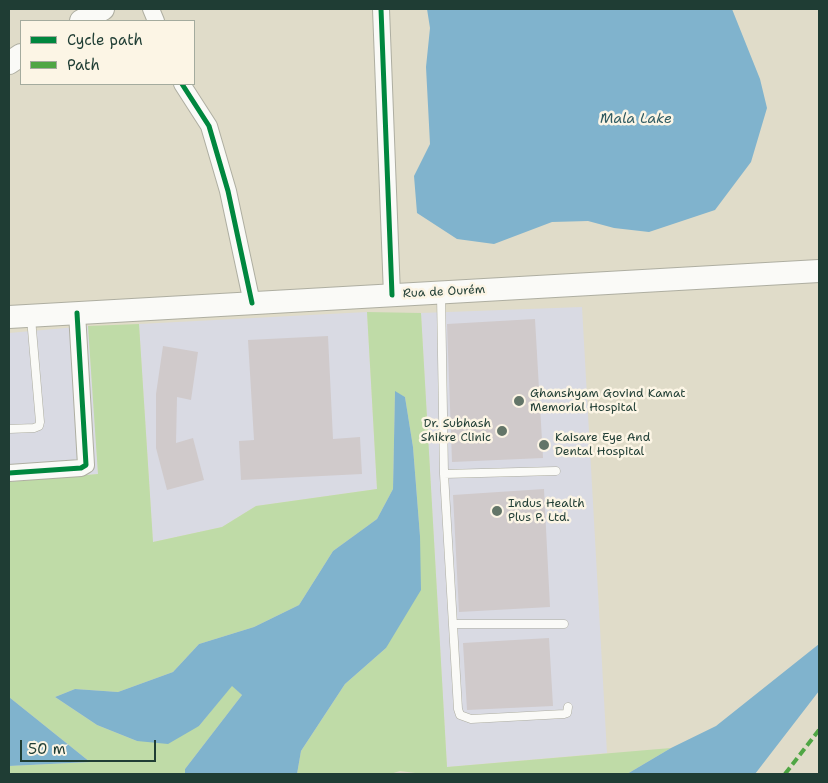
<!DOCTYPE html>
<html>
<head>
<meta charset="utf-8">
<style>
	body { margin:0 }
	#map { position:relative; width:828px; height:783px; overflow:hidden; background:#e0dcc9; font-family:"Shantell Sans",sans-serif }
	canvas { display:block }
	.frame { position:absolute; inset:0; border:10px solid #1f3d34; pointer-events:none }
	.legend { position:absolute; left:20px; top:20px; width:175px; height:65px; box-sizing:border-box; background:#fcf5e5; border:1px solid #a4ab9e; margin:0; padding:6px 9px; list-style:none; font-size:15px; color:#1f3d34 }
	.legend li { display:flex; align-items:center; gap:10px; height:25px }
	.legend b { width:25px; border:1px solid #a4ab9e }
	.scale { position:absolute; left:20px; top:740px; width:136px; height:22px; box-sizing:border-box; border:2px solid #1f3d34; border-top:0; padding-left:6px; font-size:15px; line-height:18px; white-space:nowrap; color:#1f3d34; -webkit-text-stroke:4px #fcf5e5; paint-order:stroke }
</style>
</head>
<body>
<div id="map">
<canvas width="828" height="783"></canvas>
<div class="frame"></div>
<ul class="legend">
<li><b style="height:6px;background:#00873e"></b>Cycle path</li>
<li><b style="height:6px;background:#4fa644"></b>Path</li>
</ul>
<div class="scale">50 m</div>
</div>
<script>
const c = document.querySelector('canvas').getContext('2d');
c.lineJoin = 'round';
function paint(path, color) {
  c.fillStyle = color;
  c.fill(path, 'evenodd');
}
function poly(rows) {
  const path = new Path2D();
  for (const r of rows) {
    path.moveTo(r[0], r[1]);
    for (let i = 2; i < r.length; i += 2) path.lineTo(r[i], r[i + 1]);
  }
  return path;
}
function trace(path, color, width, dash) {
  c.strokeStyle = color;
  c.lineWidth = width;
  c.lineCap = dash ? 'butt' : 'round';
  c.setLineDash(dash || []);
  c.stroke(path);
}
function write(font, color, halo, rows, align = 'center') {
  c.font = font + ' "Shantell Sans",sans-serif';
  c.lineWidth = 5;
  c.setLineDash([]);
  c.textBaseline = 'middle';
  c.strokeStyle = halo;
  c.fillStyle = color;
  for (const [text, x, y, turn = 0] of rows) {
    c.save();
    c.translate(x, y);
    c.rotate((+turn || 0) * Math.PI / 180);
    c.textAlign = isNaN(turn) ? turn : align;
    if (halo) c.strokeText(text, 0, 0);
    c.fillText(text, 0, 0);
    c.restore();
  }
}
paint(poly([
	[582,307,607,753,447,767,421,313],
	[367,312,377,489,256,506,222,527,153,542,139,324],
	[88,326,98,474,9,482,9,333]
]), '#d9dae3');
paint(poly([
	[367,312,421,313,447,767,671,748,627,774,423,774,400,771,390,774,297,774,301,751,345,684,386,648,420,536,413,447,405,397,395,392,393,489,377,519,333,551,299,605,254,627,199,644,173,672,118,692,75,689,55,697,97,725,137,741,199,726,232,685,242,695,185,769,185,774,9,774,9,766,90,762,9,697,9,482,98,474,88,326,139,324,153,542,222,527,256,506,377,489]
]), '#bfdba7');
paint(poly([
	[427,9,732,9,760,79,767,108,751,162,715,210,649,232,614,228,588,221,552,222,494,244,457,239,417,213,414,176,430,144,426,67,430,28],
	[395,391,405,397,413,447,420,536,421,590,386,648,345,684,301,751,297,774,185,774,185,769,242,695,232,686,199,726,168,744,137,741,97,725,55,697,75,689,118,692,173,672,199,644,254,627,299,605,333,551,377,519,393,489],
	[819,644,819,691,755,774,627,774,671,748,716,726],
	[9,697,90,762,9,766]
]), '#80b3cd');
paint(poly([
	[535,319,543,458,452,462,447,324],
	[328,336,333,439,360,437,362,474,241,480,239,441,254,440,248,340],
	[163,346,198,352,191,400,177,397,176,443,193,438,204,480,167,490,156,448,156,394],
	[544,489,550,607,459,612,453,495],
	[549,638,553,706,467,710,463,643]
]), '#d0cacb');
const lane = poly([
	[441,295,444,474,458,709,460,715,471,719,564,714,567,713,568,707],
	[9,429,34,428,39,426,40,422,31,318],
	[444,474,556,471],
	[453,624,564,624]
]);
const street = poly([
	[151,9,156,21],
	[381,9,392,295],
	[182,84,209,126,228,191,252,303],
	[9,473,81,468,86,465,77,313]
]);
const secondary = poly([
	[81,21,103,9],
	[9,63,21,55],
	[9,317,819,271]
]);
trace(lane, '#aeaea1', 9);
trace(street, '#aeaea1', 18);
trace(secondary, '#aeaea1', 24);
trace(lane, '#fafaf7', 8);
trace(street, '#fafaf7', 16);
trace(secondary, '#fafaf7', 22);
trace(poly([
	[785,774,819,730]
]), '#4fa644', 4, [8, 4]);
trace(poly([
	[381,9,392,295],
	[182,84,209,126,228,191,252,303],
	[9,473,81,468,86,465,77,313]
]), '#00873e', 5);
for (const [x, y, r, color] of [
	[519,401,6,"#637568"],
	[502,431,6,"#637568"],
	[544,445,6,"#637568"],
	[497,511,6,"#637568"]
]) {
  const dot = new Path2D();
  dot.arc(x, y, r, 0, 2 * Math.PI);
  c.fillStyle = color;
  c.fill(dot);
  trace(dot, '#fcf5e5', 2);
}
write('12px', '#1f3d34', '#fcf5e5', [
	["Rua de Ourém",444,292,-3]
]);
write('12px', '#1f3d34', '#fcf5e5', [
	["Ghanshyam Govind Kamat",530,394],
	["Memorial Hospital",530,408],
	["Dr. Subhash",491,424,"right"],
	["Shikre Clinic",491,438,"right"],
	["Kaisare Eye And",555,438],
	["Dental Hospital",555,452],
	["Indus Health",508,504],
	["Plus P. Ltd.",508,518]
], 'left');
write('italic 14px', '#305b62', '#fcf5e5', [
	["Mala Lake",636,119]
]);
</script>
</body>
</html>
